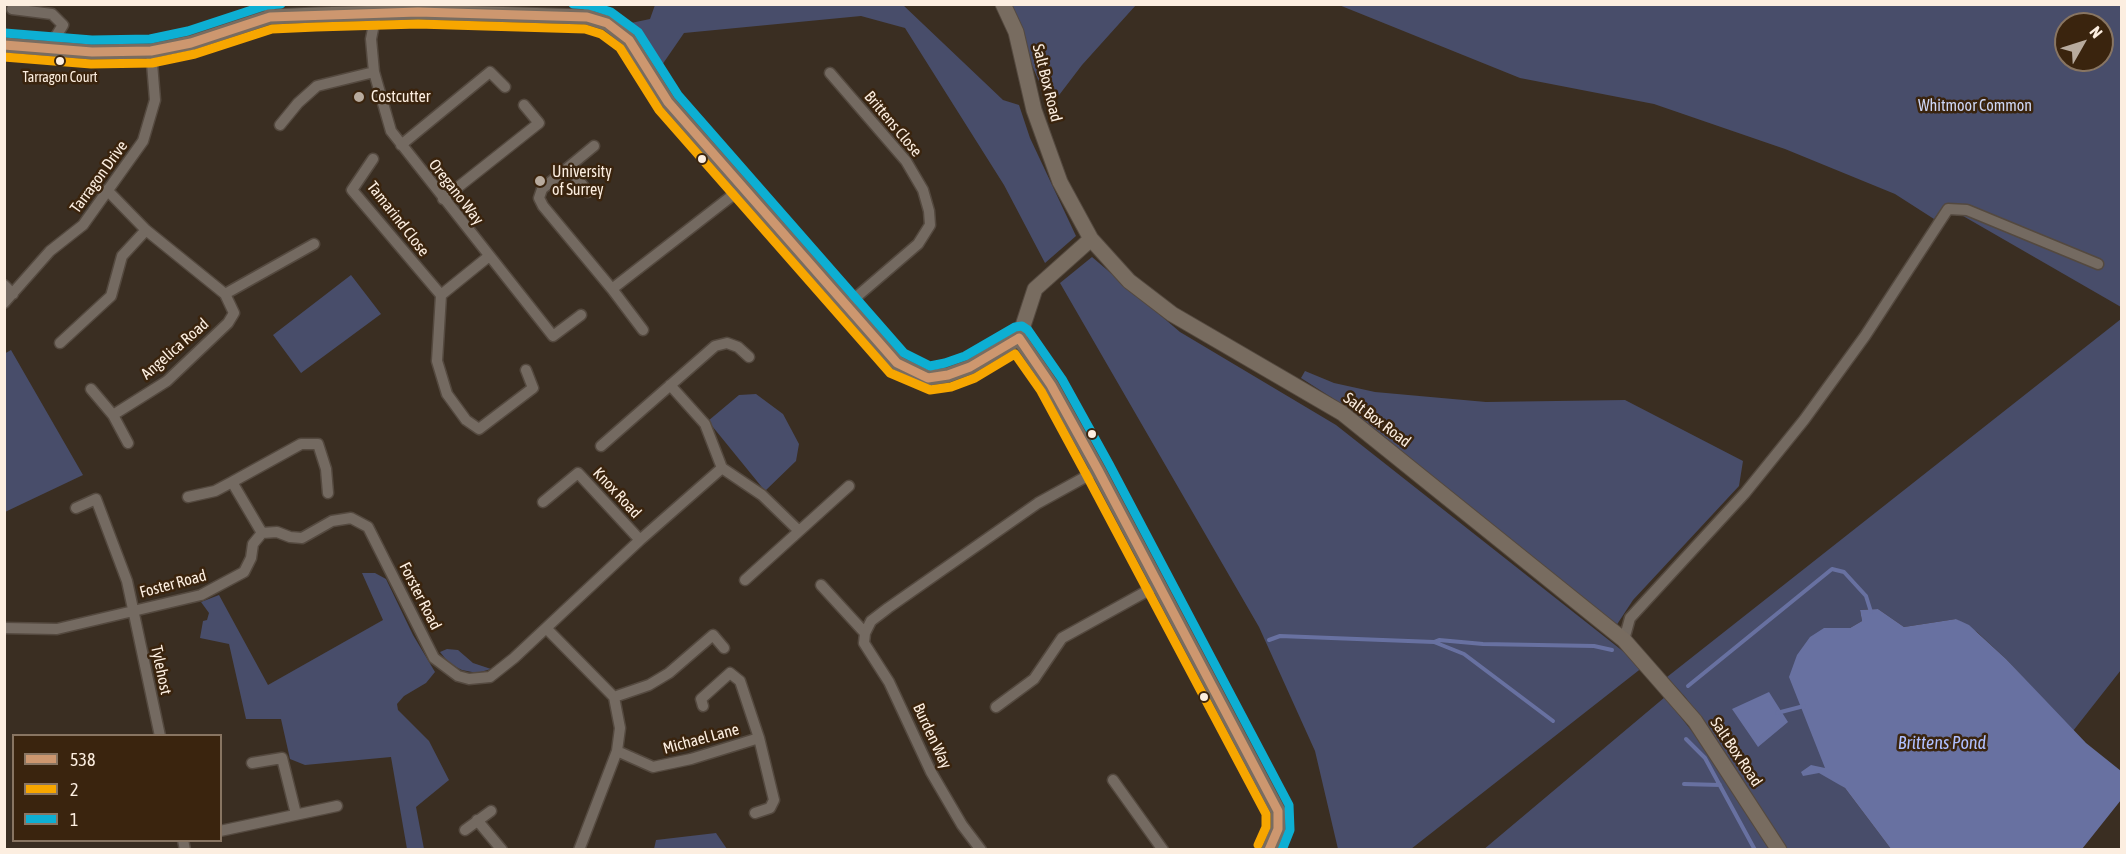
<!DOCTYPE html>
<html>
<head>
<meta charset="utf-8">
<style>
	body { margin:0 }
	#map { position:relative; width:2126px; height:854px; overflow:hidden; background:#3a2e22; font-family:"Asap Condensed",sans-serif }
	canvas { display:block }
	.frame { position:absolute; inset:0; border:6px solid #fceee0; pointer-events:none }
	.legend { position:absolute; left:12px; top:734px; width:210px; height:108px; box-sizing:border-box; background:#3a240e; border:2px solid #887562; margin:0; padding:8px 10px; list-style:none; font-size:18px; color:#fceee0 }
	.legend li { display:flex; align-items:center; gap:12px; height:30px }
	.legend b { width:30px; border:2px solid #887562 }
	.north { position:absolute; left:2054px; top:12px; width:60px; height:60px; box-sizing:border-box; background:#3a240e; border:2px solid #887562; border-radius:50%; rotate:51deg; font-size:16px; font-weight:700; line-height:24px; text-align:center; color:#fceee0 }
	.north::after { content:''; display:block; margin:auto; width:21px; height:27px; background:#b8ab9e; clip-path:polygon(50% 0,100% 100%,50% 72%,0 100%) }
</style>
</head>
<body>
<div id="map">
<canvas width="2126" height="854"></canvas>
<div class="frame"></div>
<ul class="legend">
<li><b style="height:8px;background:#cd976f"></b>538</li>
<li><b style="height:8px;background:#f7a600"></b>2</li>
<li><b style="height:8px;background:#0dafd3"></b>1</li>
</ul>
<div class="north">N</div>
</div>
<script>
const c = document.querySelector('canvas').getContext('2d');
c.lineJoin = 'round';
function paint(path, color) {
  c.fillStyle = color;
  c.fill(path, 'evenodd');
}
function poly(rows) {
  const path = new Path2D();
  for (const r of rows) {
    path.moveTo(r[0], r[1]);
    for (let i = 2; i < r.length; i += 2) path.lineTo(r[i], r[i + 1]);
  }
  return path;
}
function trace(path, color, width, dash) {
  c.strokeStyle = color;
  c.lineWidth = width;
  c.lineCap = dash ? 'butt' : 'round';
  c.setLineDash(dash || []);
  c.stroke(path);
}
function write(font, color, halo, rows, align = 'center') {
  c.font = font + ' "Asap Condensed",sans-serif';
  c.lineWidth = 5;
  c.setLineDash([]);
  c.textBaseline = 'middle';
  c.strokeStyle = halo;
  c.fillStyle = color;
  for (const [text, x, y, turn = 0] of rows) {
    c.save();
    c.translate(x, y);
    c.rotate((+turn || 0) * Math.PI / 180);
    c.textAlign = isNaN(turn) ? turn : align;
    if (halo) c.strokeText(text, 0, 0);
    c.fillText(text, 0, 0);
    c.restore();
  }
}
paint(poly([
	[655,5,903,5,1003,100,1019,105,1030,138,1076,236,1045,263,1004,185,905,28,861,16,684,33,662,65,631,23,650,19],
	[1006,5,1136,5,1082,65,1050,107],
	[1339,5,2121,5,2121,307,1944,205,1934,219,1895,194,1785,149,1654,104,1520,78],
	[2066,24,2102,24,2102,60,2066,60],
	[1092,257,1180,332,1336,425,1643,667,1411,849,1338,849,1315,751,1259,627,1060,283],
	[351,275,381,314,301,373,273,335],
	[2121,319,2121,670,2073,731,2006,659,1977,632,1956,619,1904,627,1878,609,1860,610,1862,621,1850,628,1824,628,1832,779,1845,788,1891,849,1786,849,1686,698,1667,677],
	[11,350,83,475,5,512,4,354],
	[1305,371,1334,383,1375,392,1486,402,1625,400,1743,461,1739,486,1633,600,1616,626,1351,410,1301,378],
	[756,394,783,414,799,444,796,461,765,491,708,421,739,395],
	[362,573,375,573,386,579,413,635,435,672,426,683,404,696,397,704,398,710,429,741,449,780,416,807,424,849,407,849,391,757,305,765,290,759,281,719,246,719,229,644,200,638,203,621,207,620,209,613,201,602,219,595,268,685,383,620],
	[447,649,458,650,473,663,491,669,477,673,462,670,450,664,444,657,440,652],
	[1665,697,1709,753,1769,849,1483,850],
	[716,833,727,849,654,849,656,840]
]), '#484d6a');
paint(poly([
	[1878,609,1904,627,1956,619,1969,625,2006,659,2086,743,2121,771,2121,800,2082,849,1891,849,1845,788,1819,773,1803,776,1801,772,1811,765,1825,768,1789,677,1797,655,1810,637,1824,628,1850,628,1862,621,1860,610],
	[1769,692,1788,722,1758,747,1732,709]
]), '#6871a1');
trace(poly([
	[1269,640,1280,636,1434,642,1464,654,1553,721],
	[1434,642,1439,640,1483,644,1594,646,1612,650],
	[1688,686,1832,569,1844,572,1866,596,1871,612],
	[1777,713,1804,706],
	[1686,739,1705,758,1755,850],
	[1684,784,1720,785]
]), '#6871a1', 4);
const street = poly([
	[269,4,270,17],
	[12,9,52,14,63,25,48,49],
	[376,14,371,39,374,72,391,131,553,336,581,315],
	[587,17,590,4],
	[830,73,906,161,923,190,929,211,930,225,918,244,847,305],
	[280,125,298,103,317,86,374,72],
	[401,145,490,72,505,87],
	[594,146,542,189,539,198,543,206,612,289,742,188],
	[373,159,352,190,441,295],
	[569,168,588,192],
	[107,190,146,230,225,294,234,313,228,323,167,381,113,415,128,443],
	[443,199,539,123,524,105],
	[488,257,441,295,437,361,447,394,466,420,479,429,533,388,526,370],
	[4,285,13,294],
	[612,289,643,330],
	[225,294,314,244],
	[4,303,50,251,83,225,143,141,155,100,151,51],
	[60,343,111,296,122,256,146,230],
	[670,385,705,424,722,468,762,495,798,530],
	[91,389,113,415],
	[601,446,715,346,727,343,738,347,749,357],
	[188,497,215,491,232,482],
	[543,502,578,473,640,540],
	[76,508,96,499,127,581,160,736],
	[262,533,277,532,290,537,302,538,332,521,351,518,368,527,434,658,458,676,469,679,490,677,514,658,640,540,722,468],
	[262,533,232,482,301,444,318,444,326,469,328,493],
	[745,580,849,486],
	[821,585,865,633],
	[4,628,57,629,201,595,244,572,251,558,253,544,262,533],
	[546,628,614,697,620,728,617,751,579,850],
	[1624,640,1630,618,1745,493,1804,420,1865,336,1948,209,1967,210,2098,264],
	[614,697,649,685,669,673,713,635,724,648],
	[703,706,701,699,730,673,740,681,759,738,774,800,770,808,755,813],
	[996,707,1034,679,1062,638,1158,585],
	[617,751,653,767,691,759,759,738],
	[252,763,282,758,296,814],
	[1113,780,1163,850],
	[477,820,502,850],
	[465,830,491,811],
	[220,831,337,806],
	[183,840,185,850],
	[981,850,962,825,931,772,889,682,864,643,865,633,871,621,888,608,1038,503,1098,470]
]);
const secondary = poly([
	[1003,4,1016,32,1034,110,1060,182,1091,239,1129,281,1172,314,1342,413,1624,640,1695,721,1779,850],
	[4,45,92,52,151,51,191,43,270,17,316,15,418,12,587,17,607,23,629,40,668,102,897,363,928,378,948,375,970,367,1019,338],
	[1019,338,1051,385,1098,470,1278,811,1278,829,1269,850],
	[1019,338,1035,289,1091,239]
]);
trace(street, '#54493f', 13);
trace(secondary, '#54493f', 17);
trace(street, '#746a61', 10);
trace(secondary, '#786c60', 15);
trace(poly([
	[4,45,92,52,151,51,191,43,270,17,418,12,587,17,607,23,629,40,668,102,897,363,928,378,948,375,970,367,1019,338],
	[1019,338,1051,385,1098,470,1278,811,1278,829,1269,850]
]), '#cd976f', 9);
trace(poly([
	[4,57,91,64,152,63,195,54,272,29,316,27,418,24,585,29,601,34,620,48,659,110,890,373,930,390,951,387,975,378,1015,354,1041,391,1087,476,1266,814,1266,827,1258,845]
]), '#f7a600', 9);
trace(poly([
	[573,4,589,5,611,12,638,32,678,95,904,353,930,366,945,363,965,356,1015,327,1022,326,1028,330,1062,379,1109,464,1289,805,1290,830,1282,850],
	[5,33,92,40,150,39,188,31,267,5,281,4]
]), '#0dafd3', 9);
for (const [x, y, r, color] of [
	[60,61,5,"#fceee0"],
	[359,97,6,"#b8ab9e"],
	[702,159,5,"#fceee0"],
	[540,181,6,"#b8ab9e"],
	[1092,434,5,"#fceee0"],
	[1204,697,5,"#fceee0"]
]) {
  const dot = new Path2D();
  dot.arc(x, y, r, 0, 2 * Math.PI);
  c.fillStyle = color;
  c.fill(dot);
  trace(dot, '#3a240e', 2);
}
write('14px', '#fceee0', '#3a240e', [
	["Tarragon Court",60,78]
]);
write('16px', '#fceee0', '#3a240e', [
	["Salt Box Road",1047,83,76],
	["Brittens Close",893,124,50],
	["Tarragon Drive",99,177,-54],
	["Oregano Way",456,192,52],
	["Tamarind Close",398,219,52],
	["Angelica Road",175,349,-41],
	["Salt Box Road",1377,420,37],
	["Knox Road",617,493,47],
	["Foster Road",173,584,-15],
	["Forster Road",420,596,63],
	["Tylehost",161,670,78],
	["Burden Way",932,736,65],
	["Michael Lane",701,739,-15],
	["Salt Box Road",1736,752,56]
]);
write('16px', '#fceee0', '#3a240e', [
	["Costcutter",371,97],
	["University",552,172],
	["of Surrey",552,190]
], 'left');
write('16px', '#ced7f7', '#3a240e', [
	["Whitmoor Common",1975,106]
]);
write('italic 18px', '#b0c0ff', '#3a240e', [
	["Brittens Pond",1942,743]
]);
</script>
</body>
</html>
